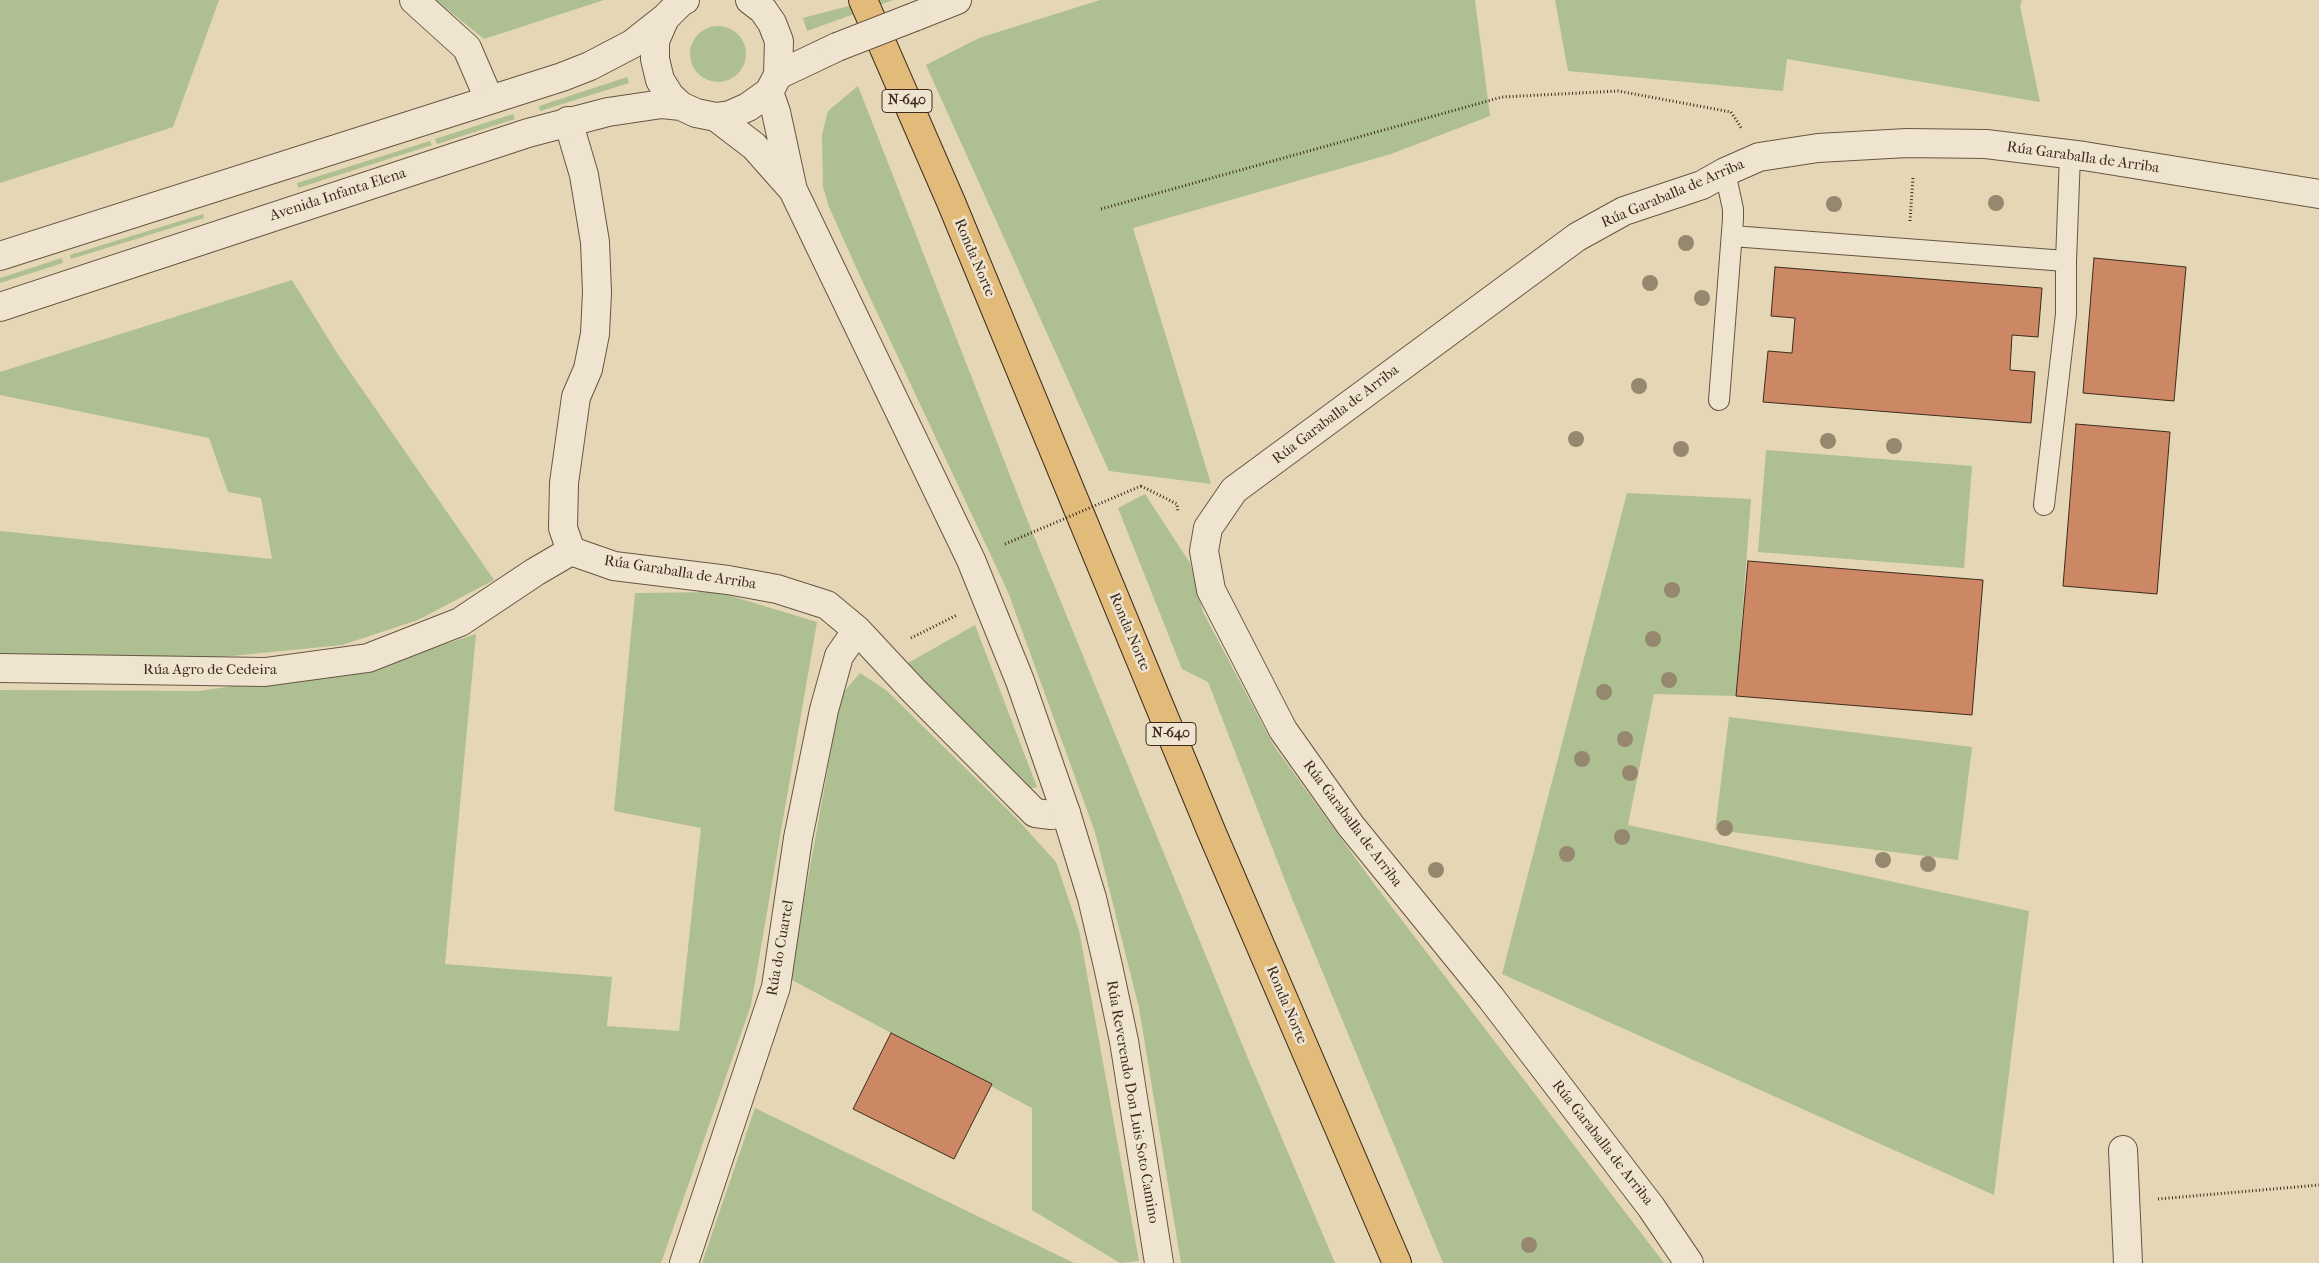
<!DOCTYPE html>
<html>
<head>
<meta charset="utf-8">
<style>
	body { margin:0 }
	canvas { display:block; background:#e5d6b5 }
</style>
</head>
<body>
<canvas width="2319" height="1263"></canvas>
<script>
const c = document.querySelector('canvas').getContext('2d');
c.lineJoin = 'round';
function paint(path, color) {
  c.fillStyle = color;
  c.fill(path, 'evenodd');
}
function poly(rows) {
  const path = new Path2D();
  for (const r of rows) {
    if (r.length === 3) {
      path.moveTo(r[0] + r[2], r[1]);
      path.arc(r[0], r[1], r[2], 0, 2 * Math.PI);
      continue;
    }
    path.moveTo(r[0], r[1]);
    for (let i = 2; i < r.length; i += 2) path.lineTo(r[i], r[i + 1]);
  }
  return path;
}
function trace(path, color, width, dash) {
  c.strokeStyle = color;
  c.lineWidth = width;
  c.lineCap = dash ? 'butt' : 'round';
  c.setLineDash(dash || []);
  c.stroke(path);
}
function write(font, color, halo, rows, align = 'center') {
  c.font = font + ' "IM FELL French Canon",serif';
  c.lineWidth = 5;
  c.setLineDash([]);
  c.textBaseline = 'middle';
  c.strokeStyle = halo;
  c.fillStyle = color;
  for (const [text, x, y, turn = 0] of rows) {
    c.save();
    c.translate(x, y);
    c.rotate((+turn || 0) * Math.PI / 180);
    c.textAlign = isNaN(turn) ? turn : align;
    if (halo) c.strokeText(text, 0, 0);
    c.fillText(text, 0, 0);
    c.restore();
  }
}
paint(poly([
	[0,0,219,0,173,127,0,183],
	[436,0,604,0,484,39],
	[871,0,893,0,807,31,803,18],
	[1100,0,1475,0,1490,116,1391,154,1133,228,1211,484,1109,471,926,65,979,38],
	[1555,0,2022,0,2020,6,2040,102,1787,59,1783,91,1568,71],
	[718,54,28],
	[627,77,629,83,540,111,539,106],
	[858,86,1027,519,1244,1049,1335,1263,1181,1263,1139,1008,1095,832,1008,592,860,276,829,207,823,187,822,135,828,111],
	[513,114,515,119,437,144,435,139],
	[430,141,432,145,298,188,297,183],
	[203,214,204,218,71,259,70,255],
	[62,258,63,263,0,283,0,278],
	[292,280,337,353,494,580,418,620,342,645,201,659,0,655,0,531,272,559,261,498,228,492,209,438,0,395,0,372],
	[1766,450,1972,466,1964,568,1758,552],
	[1627,493,1751,499,1736,696,1654,694,1628,825,2029,911,1994,1195,1502,974],
	[1145,494,1190,563,1203,612,1274,746,1372,881,1664,1263,1443,1263,1291,896,1208,682,1182,669,1118,508],
	[718,592,817,622,751,1005,661,1263,0,1263,0,690,199,691,381,665,476,634,445,964,612,977,607,1026,679,1031,701,828,614,811,635,593],
	[975,625,1037,787,1025,790,908,663],
	[860,673,886,690,1017,819,1056,862,1079,930,1139,1261,1120,1263,1032,1210,1032,1108,790,979,841,695],
	[1729,717,1972,747,1958,860,1715,830],
	[755,1108,1074,1263,702,1263]
]), '#aebf92');
const building = poly([
	[2094,258,2186,267,2174,401,2083,393,2094,258],
	[1775,267,2042,288,2038,337,2012,335,2010,370,2035,372,2031,423,1763,402,1768,351,1792,353,1795,318,1771,316,1775,267],
	[2076,424,2170,432,2157,594,2063,586,2076,424],
	[1748,561,1983,580,1972,715,1736,696,1748,561],
	[891,1033,992,1084,954,1159,853,1109,891,1033]
]);
paint(building, '#cc8765');
trace(building, '#3e2b1e', 1);
const service = poly([
	[1732,236,2066,261],
	[1719,400,1733,219,1733,209,1725,172],
	[2044,505,2066,314,2066,261,2070,155]
]);
const minor = poly([
	[414,0,467,48,489,99],
	[568,121,584,175,595,242,597,292,595,334,588,369,576,397,564,483,563,528,571,551,614,566,728,580,777,589,827,605,857,630,913,690,1035,813,1051,815,1066,813],
	[0,668,265,672,368,658,460,622,535,572,571,551],
	[2123,1150,2128,1263],
	[684,1263,776,987,798,838,824,710,839,656,857,630],
	[1689,1263,1651,1207,1491,998,1351,826,1283,730,1211,590,1204,551,1208,528,1234,490,1577,237,1624,211,1702,185,1725,172,1759,157,1818,148,1907,143,1986,144,2084,156,2319,194]
]);
const tertiary = poly([
	[685,0,680,3,665,18,655,41,655,59,660,80,670,96,681,106,696,113,716,117,730,115,748,107,769,92,778,75,779,41,772,23,763,10,750,0],
	[914,17,957,0],
	[778,75,837,47],
	[769,92,776,112,792,186],
	[716,117,754,146,793,190,971,560,1020,681,1066,813,1092,898,1108,966,1124,1041,1159,1263],
	[0,256,562,77,590,66,632,44,665,18],
	[0,307,528,133,608,112,662,104,681,106]
]);
const trunk = poly([
	[863,0,951,202,1212,833,1397,1263]
]);
trace(service, '#685644', 22);
trace(minor, '#685644', 30);
trace(tertiary, '#685644', 30);
trace(trunk, '#3e2b1e', 30);
trace(poly([
	[1101,209,1502,97,1618,91,1731,112,1742,129],
	[1910,221,1913,177],
	[1141,486,1177,504,1178,512],
	[911,638,957,615],
	[2158,1199,2319,1185]
]), '#3e2b1e', 3, [1, 2.5]);
trace(service, '#eee4cf', 20);
trace(minor, '#eee4cf', 28);
trace(tertiary, '#eee4cf', 28);
trace(trunk, '#e2bb7a', 28);
const tertiaryBridge = poly([
	[837,47,914,17]
]);
trace(tertiaryBridge, '#685644', 30, []);
trace(poly([
	[1005,544,1141,486]
]), '#3e2b1e', 3, [1, 2.5]);
trace(tertiaryBridge, '#eee4cf', 28);
c.fillStyle = '#95886f';
for (const [x, y] of [
	[1996,203],
	[1834,204],
	[1686,243],
	[1650,283],
	[1702,298],
	[1639,386],
	[1576,439],
	[1828,441],
	[1894,446],
	[1681,449],
	[1672,590],
	[1653,639],
	[1669,680],
	[1604,692],
	[1625,739],
	[1582,759],
	[1630,773],
	[1725,828],
	[1622,837],
	[1567,854],
	[1883,860],
	[1928,864],
	[1436,870],
	[1529,1245]
]) {
  c.beginPath();
  c.arc(x, y, 8, 0, 2 * Math.PI);
  c.fill();
}
for (const [x, y, w] of [
	[907,101,50],
	[1171,734,50]
]) {
  const box = new Path2D();
  box.roundRect(x - w / 2, y - 11.5, w, 23, 4);
  c.fillStyle = '#eee4cf';
  c.fill(box);
  trace(box, '#3e2b1e', 1);
}
write('bold 14px', '#3e2b1e', null, [
	["N-640",907,101],
	["N-640",1171,734]
]);
write('15px', '#3e2b1e', '#eee4cf', [
	["Rúa Garaballa de Arriba",2083,158,8],
	["Rúa Garaballa de Arriba",1673,194,-23],
	["Avenida Infanta Elena",338,195,-18],
	["Ronda Norte",974,258,67],
	["Rúa Garaballa de Arriba",1336,415,-37],
	["Rúa Garaballa de Arriba",680,573,9],
	["Ronda Norte",1129,632,67],
	["Rúa Agro de Cedeira",210,670],
	["Rúa Garaballa de Arriba",1352,824,53],
	["Rúa do Cuartel",781,948,-80],
	["Ronda Norte",1286,1005,67],
	["Rúa Reverendo Don Luis Soto Camino",1132,1102,80],
	["Rúa Garaballa de Arriba",1602,1143,52]
]);
</script>
</body>
</html>
